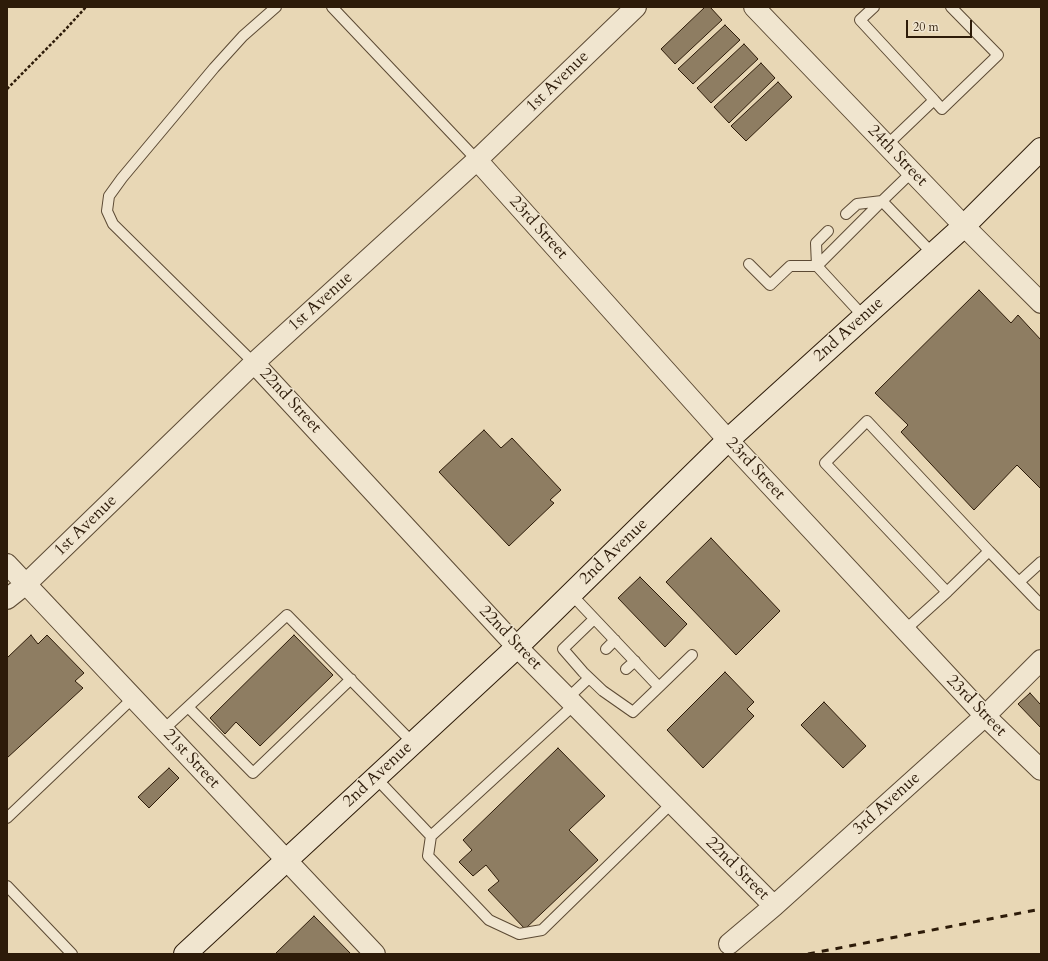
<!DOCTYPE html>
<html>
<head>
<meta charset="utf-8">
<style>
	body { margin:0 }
	#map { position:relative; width:1048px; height:961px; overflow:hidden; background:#e8d7b5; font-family:Cardo,serif }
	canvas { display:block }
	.frame { position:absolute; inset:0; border:8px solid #2d1b09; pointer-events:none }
	.scale { position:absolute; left:906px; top:20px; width:66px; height:18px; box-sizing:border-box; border:2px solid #2d1b09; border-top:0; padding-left:5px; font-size:12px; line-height:14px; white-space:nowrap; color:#2d1b09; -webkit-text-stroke:3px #f0e5cf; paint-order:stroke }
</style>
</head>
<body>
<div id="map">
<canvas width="1048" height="961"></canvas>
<div class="frame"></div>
<div class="scale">20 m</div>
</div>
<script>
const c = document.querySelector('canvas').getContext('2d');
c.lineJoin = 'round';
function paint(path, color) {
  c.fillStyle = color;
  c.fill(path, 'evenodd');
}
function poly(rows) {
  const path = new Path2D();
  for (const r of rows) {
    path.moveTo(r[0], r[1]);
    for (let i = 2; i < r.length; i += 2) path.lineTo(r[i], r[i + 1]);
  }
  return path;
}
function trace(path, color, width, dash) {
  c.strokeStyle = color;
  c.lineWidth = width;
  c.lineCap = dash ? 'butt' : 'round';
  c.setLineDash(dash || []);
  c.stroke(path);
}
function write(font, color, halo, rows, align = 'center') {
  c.font = font + ' Cardo,serif';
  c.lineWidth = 3;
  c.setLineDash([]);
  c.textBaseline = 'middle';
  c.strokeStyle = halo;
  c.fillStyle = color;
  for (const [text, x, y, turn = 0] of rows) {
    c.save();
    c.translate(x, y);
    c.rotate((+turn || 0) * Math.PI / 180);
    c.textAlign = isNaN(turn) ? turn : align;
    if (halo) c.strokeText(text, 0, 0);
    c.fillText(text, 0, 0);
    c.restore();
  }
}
const building = poly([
	[705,7,710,7,722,20,675,64,661,49,705,7],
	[725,25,740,40,693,84,678,69,725,25],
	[744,44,758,59,711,103,697,88,744,44],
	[761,63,775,78,729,123,714,107,761,63],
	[778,82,792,97,746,141,731,126,778,82],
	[979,290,1011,323,1018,315,1041,340,1041,489,1017,465,974,510,901,432,908,425,875,393,979,290],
	[484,430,501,448,512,438,561,490,550,500,554,503,509,546,439,472,484,430],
	[711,538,780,611,736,655,666,582,711,538],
	[640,577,687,624,665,647,618,598,640,577],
	[31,635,38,644,47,635,84,673,75,681,83,688,7,758,7,658,31,635],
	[294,635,333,675,260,746,236,722,225,734,210,718,294,635],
	[725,672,754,702,747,709,754,716,703,768,667,730,725,672],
	[1030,693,1040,704,1041,703,1041,728,1018,704,1030,693],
	[824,702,866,746,843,768,801,725,824,702],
	[558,748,605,796,569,830,598,860,525,929,488,890,499,881,486,865,473,876,459,862,472,850,463,840,558,748],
	[169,768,179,778,149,808,138,797,169,768],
	[314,916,351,954,275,954,314,916]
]);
paint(building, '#8e7d62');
trace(building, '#2d1b09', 1);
const service = poly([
	[332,7,477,160],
	[874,7,860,20,934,100,887,145],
	[934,100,942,109,998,55,951,7],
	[846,214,857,204,882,201,912,172],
	[749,264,770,285,790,266,817,266,816,243,828,231],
	[864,317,817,266,882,201,933,254],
	[254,363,113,224,107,211,109,196,122,178,214,68,243,36,276,7],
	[1019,582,1041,562],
	[947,592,825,463,867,421,989,551],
	[571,594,659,687,633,712,603,691,583,672,563,649,594,619],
	[905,630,947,592,989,551,1041,605],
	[606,649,615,640],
	[626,669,635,661],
	[659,687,692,655],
	[568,698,589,678],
	[188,707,253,773,351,679],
	[163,730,287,615,413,743],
	[376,778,431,836,428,856,489,920,519,934,542,930,672,803],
	[7,818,133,698],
	[431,836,575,704],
	[7,886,72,954]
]);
const minor = poly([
	[754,7,964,226,1041,303],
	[477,160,728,440,985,716,1041,770],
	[254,363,517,647,774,906],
	[7,564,375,954],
	[7,599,26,584,254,363,477,160,636,7],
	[729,944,774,906,985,716,1041,660]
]);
const secondary = poly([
	[185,954,517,647,728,440,964,226,1041,149]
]);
trace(service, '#5c4a34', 12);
trace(minor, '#5c4a34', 22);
trace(secondary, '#2d1b09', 24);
trace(poly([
	[7,89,65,30,86,7]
]), '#2d1b09', 2.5, [3, 2]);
trace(service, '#f0e5cf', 10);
trace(minor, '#f0e5cf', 20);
trace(secondary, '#f0e5cf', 22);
trace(poly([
	[808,954,1041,909]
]), '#2d1b09', 3, [7, 7]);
write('17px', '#2d1b09', '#f0e5cf', [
	["1st Avenue",558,82,-44],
	["24th Street",897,156,46],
	["23rd Street",538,228,48],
	["1st Avenue",321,302,-42],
	["2nd Avenue",849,330,-42],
	["22nd Street",290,401,47],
	["23rd Street",755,469,47],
	["1st Avenue",86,526,-44],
	["2nd Avenue",614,552,-44],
	["22nd Street",510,638,46],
	["23rd Street",976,706,46],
	["21st Street",191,759,47],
	["2nd Avenue",378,775,-43],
	["3rd Avenue",887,804,-42],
	["22nd Street",737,869,45]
]);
</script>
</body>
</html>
